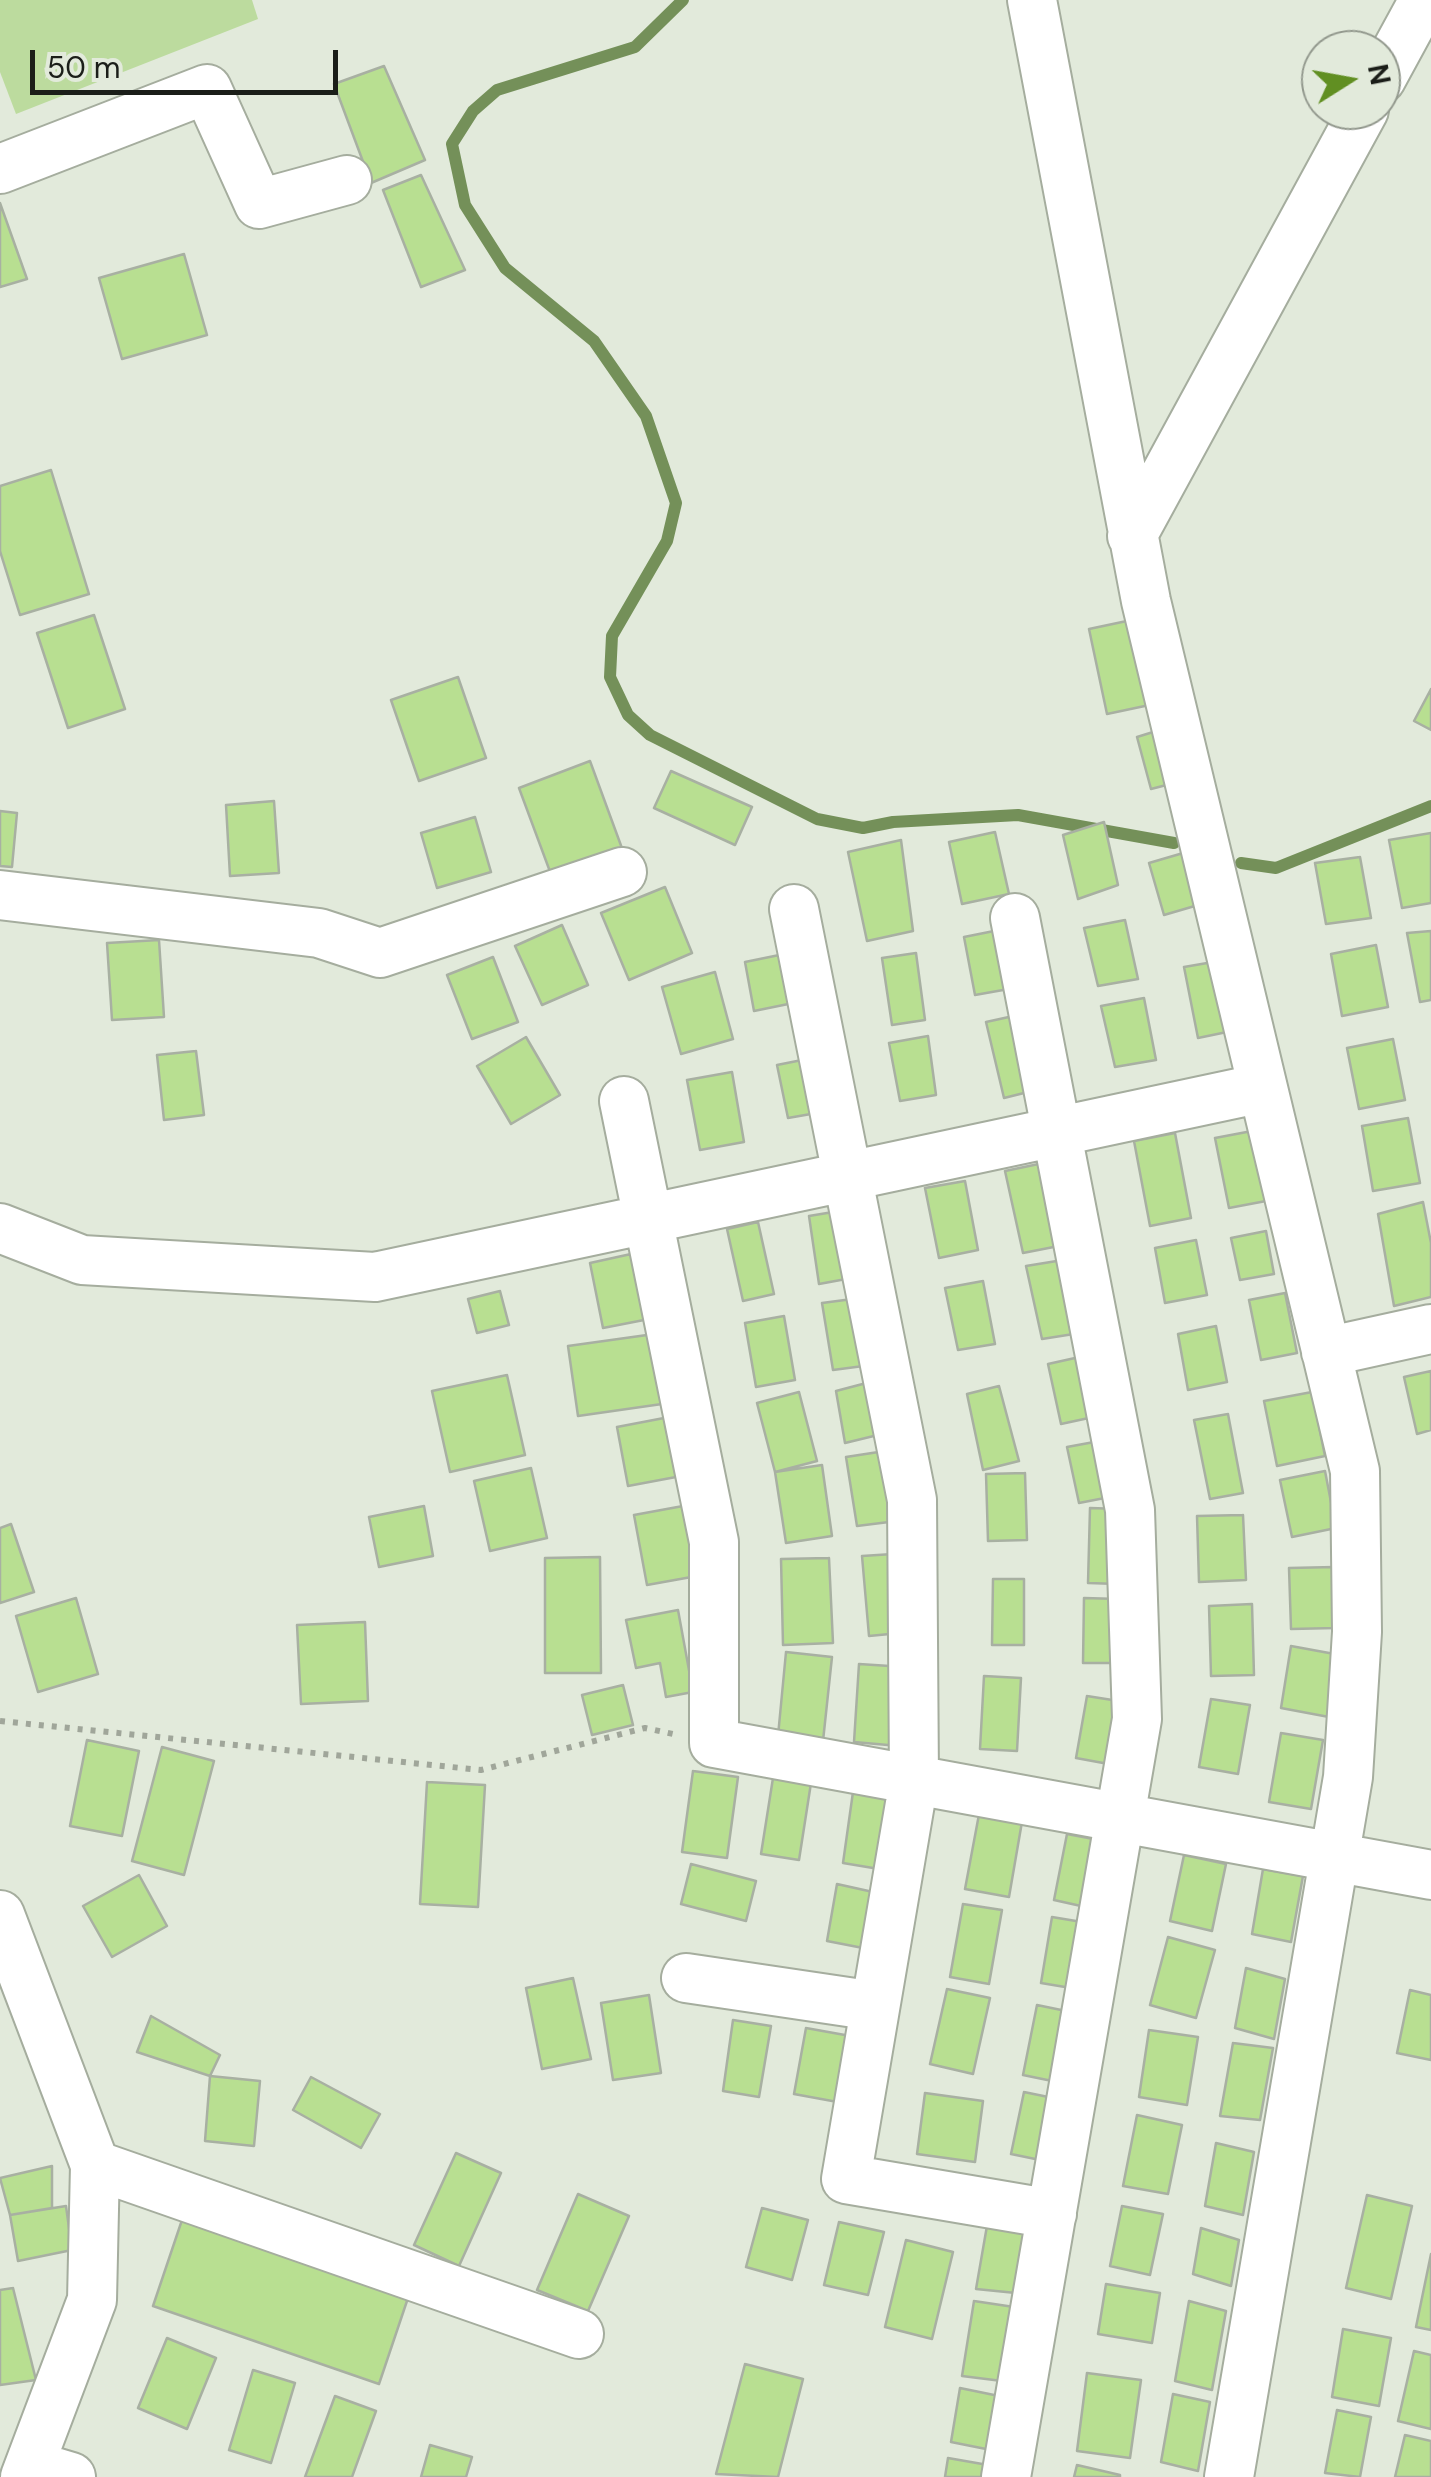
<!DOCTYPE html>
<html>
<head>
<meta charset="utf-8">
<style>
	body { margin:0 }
	#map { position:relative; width:1431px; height:2477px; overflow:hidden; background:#e2eadb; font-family:"DM Sans",sans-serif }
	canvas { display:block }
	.north { position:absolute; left:1301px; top:30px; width:100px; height:100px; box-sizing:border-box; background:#e2eadb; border:2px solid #92988d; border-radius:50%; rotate:79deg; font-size:28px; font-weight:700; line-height:40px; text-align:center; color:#1b1e19 }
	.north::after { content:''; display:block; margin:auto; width:35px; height:45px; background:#618f22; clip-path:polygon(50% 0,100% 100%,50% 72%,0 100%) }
	.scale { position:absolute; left:30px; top:50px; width:308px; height:45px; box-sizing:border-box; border:5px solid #1b1e19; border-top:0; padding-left:12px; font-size:30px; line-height:35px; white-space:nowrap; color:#1b1e19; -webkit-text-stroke:8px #e2eadb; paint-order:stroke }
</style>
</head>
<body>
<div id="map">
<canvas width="1431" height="2477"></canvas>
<div class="north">N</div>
<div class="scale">50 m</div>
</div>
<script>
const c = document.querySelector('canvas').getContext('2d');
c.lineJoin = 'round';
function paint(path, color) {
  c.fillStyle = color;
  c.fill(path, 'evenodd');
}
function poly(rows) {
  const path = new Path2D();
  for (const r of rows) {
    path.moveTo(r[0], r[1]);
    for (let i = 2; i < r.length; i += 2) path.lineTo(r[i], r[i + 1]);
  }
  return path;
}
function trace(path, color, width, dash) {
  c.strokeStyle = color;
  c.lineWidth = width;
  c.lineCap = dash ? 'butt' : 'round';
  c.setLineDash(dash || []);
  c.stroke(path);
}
paint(poly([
	[0,0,252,0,258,19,16,114,0,72]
]), '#bcdb9e');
trace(poly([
	[683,0,635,47,497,90,473,111,452,144,465,205,505,268,594,341,646,416,676,503,667,541,612,636,610,677,628,715,650,735,817,819,863,828,893,822,1018,815,1174,843],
	[1241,863,1276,868,1431,806]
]), '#749059', 12);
const building = poly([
	[384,66,425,160,371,183,334,84,384,66],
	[421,175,465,270,421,287,383,190,421,175],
	[0,203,27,279,0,287,0,203],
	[184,254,207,335,122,359,99,278,184,254],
	[51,470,89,594,20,615,0,551,0,486,51,470],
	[94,615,125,709,68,728,37,633,94,615],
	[1141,618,1159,703,1107,714,1089,629,1141,618],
	[458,677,486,758,419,781,391,700,458,677],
	[1431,689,1431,730,1414,721,1431,689],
	[1166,728,1182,781,1151,789,1137,737,1166,728],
	[590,761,623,851,552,877,519,788,590,761],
	[671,771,752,807,735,845,654,808,671,771],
	[274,801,279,873,230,876,226,805,274,801],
	[0,811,17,813,12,867,0,866,0,811],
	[475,817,491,872,437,888,421,833,475,817],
	[1104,822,1118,885,1078,899,1063,835,1104,822],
	[995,832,1009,894,962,904,949,842,995,832],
	[1431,833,1431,903,1402,908,1389,840,1431,833],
	[901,840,913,931,867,941,848,852,901,840],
	[1190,851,1205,903,1164,915,1149,863,1190,851],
	[1360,857,1371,918,1326,924,1315,863,1360,857],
	[665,887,692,953,629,980,601,913,665,887],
	[1125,920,1138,979,1098,986,1084,928,1125,920],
	[562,925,588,985,542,1005,515,946,562,925],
	[1009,928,1020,987,975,995,964,937,1009,928],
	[1431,931,1431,1000,1420,1002,1407,933,1431,931],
	[159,940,164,1017,112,1020,107,943,159,940],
	[1376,945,1388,1007,1342,1016,1331,954,1376,945],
	[794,952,803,1001,754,1011,745,962,794,952],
	[916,953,925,1020,892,1025,882,958,916,953],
	[493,957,518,1022,472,1039,447,975,493,957],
	[1213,962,1227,1032,1198,1038,1184,967,1213,962],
	[715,972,733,1039,681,1054,662,987,715,972],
	[1144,998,1156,1060,1115,1067,1101,1006,1144,998],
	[1018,1015,1036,1090,1004,1098,986,1022,1018,1015],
	[928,1036,936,1095,900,1101,889,1043,928,1036],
	[526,1037,560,1095,511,1124,477,1066,526,1037],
	[1393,1039,1405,1100,1359,1109,1347,1048,1393,1039],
	[196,1051,204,1115,164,1120,157,1055,196,1051],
	[817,1057,828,1111,788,1118,777,1065,817,1057],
	[732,1072,744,1142,700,1150,687,1080,732,1072],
	[1408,1118,1420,1183,1373,1191,1362,1126,1408,1118],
	[1252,1131,1266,1201,1229,1208,1215,1138,1252,1131],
	[1175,1133,1191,1218,1150,1226,1134,1141,1175,1133],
	[1053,1161,1069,1244,1023,1253,1005,1171,1053,1161],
	[965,1181,978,1250,939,1258,925,1188,965,1181],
	[1423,1202,1431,1243,1431,1297,1394,1306,1378,1214,1423,1202],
	[845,1210,857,1277,819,1284,809,1216,845,1210],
	[758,1222,774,1294,743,1301,727,1229,758,1222],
	[1266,1231,1274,1274,1240,1280,1231,1238,1266,1231],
	[1196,1240,1207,1295,1165,1303,1155,1248,1196,1240],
	[631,1254,644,1320,603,1328,590,1263,631,1254],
	[1069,1259,1080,1333,1042,1339,1026,1266,1069,1259],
	[983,1281,995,1344,958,1350,945,1288,983,1281],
	[500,1291,509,1325,477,1333,468,1299,500,1291],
	[1285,1293,1297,1353,1261,1360,1249,1300,1285,1293],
	[860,1298,871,1365,833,1370,822,1303,860,1298],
	[784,1316,795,1380,756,1387,745,1323,784,1316],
	[1216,1326,1227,1382,1188,1390,1178,1334,1216,1326],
	[647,1335,662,1404,578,1416,568,1346,647,1335],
	[1084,1356,1098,1416,1061,1424,1048,1364,1084,1356],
	[1431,1371,1431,1430,1417,1434,1404,1377,1431,1371],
	[507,1375,525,1455,450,1472,432,1391,507,1375],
	[874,1381,882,1434,845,1443,836,1391,874,1381],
	[999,1386,1019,1461,983,1470,967,1394,999,1386],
	[799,1392,817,1461,775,1472,757,1403,799,1392],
	[1312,1392,1325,1456,1277,1466,1264,1401,1312,1392],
	[1228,1414,1243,1493,1210,1499,1194,1420,1228,1414],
	[664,1418,676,1477,628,1486,617,1427,664,1418],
	[1105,1440,1115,1496,1079,1503,1067,1447,1105,1440],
	[885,1451,897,1521,857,1526,846,1457,885,1451],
	[822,1465,832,1536,786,1543,775,1472,822,1465],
	[531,1468,547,1538,490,1551,474,1481,531,1468],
	[1325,1471,1336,1528,1292,1537,1280,1480,1325,1471],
	[1025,1473,1027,1540,988,1541,986,1474,1025,1473],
	[424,1506,433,1556,379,1567,369,1517,424,1506],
	[683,1506,697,1576,647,1585,634,1515,683,1506],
	[1090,1508,1121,1509,1118,1584,1088,1583,1090,1508],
	[1243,1515,1246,1580,1199,1582,1197,1516,1243,1515],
	[11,1524,34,1592,0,1603,0,1528,11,1524],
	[893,1554,900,1633,869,1636,862,1556,893,1554],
	[600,1557,601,1673,545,1673,545,1558,600,1557],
	[829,1558,833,1643,783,1645,781,1559,829,1558],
	[1335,1567,1336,1628,1291,1629,1289,1568,1335,1567],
	[993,1579,1024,1579,1024,1645,992,1645,993,1579],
	[76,1598,98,1674,38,1692,16,1616,76,1598],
	[1084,1598,1119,1599,1117,1663,1083,1663,1084,1598],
	[1252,1604,1254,1675,1211,1676,1209,1606,1252,1604],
	[678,1610,693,1692,666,1697,660,1663,636,1668,626,1620,678,1610],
	[365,1622,368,1701,301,1704,297,1625,365,1622],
	[1291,1646,1340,1655,1329,1717,1281,1708,1291,1646],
	[786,1652,832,1657,823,1741,778,1736,786,1652],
	[859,1664,905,1667,899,1746,854,1742,859,1664],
	[984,1676,1021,1678,1017,1751,980,1749,984,1676],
	[623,1685,633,1725,592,1735,582,1695,623,1685],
	[1087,1696,1125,1702,1114,1765,1076,1758,1087,1696],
	[1211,1699,1250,1705,1238,1774,1199,1767,1211,1699],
	[1281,1733,1323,1740,1311,1809,1269,1802,1281,1733],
	[87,1740,139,1751,122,1836,70,1826,87,1740],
	[162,1747,214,1761,184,1875,132,1861,162,1747],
	[693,1771,738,1777,727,1858,682,1852,693,1771],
	[773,1778,811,1783,799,1860,761,1854,773,1778],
	[427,1782,485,1785,478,1907,420,1904,427,1782],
	[853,1792,890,1798,879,1869,843,1863,853,1792],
	[980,1809,1023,1816,1009,1897,965,1889,980,1809],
	[1067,1834,1104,1841,1090,1908,1054,1900,1067,1834],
	[1184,1855,1226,1864,1212,1931,1170,1921,1184,1855],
	[691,1864,756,1881,746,1921,681,1904,691,1864],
	[1263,1869,1303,1876,1291,1942,1252,1934,1263,1869],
	[139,1875,167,1926,112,1957,83,1906,139,1875],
	[837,1884,873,1892,863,1948,827,1941,837,1884],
	[963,1904,1002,1910,989,1984,950,1977,963,1904],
	[1052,1917,1088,1923,1077,1989,1041,1983,1052,1917],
	[1168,1937,1215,1950,1196,2018,1150,2005,1168,1937],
	[1246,1968,1285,1979,1274,2039,1235,2028,1246,1968],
	[573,1978,591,2059,542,2069,526,1988,573,1978],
	[947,1989,990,1998,973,2074,930,2064,947,1989],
	[1410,1990,1431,1995,1431,2060,1397,2053,1410,1990],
	[649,1995,661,2073,613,2080,601,2003,649,1995],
	[1037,2005,1071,2012,1057,2082,1023,2075,1037,2005],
	[151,2016,220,2055,210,2076,137,2052,151,2016],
	[733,2020,771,2026,759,2097,723,2091,733,2020],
	[806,2028,856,2037,843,2103,794,2094,806,2028],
	[1149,2030,1198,2037,1187,2105,1139,2097,1149,2030],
	[1233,2043,1273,2048,1260,2120,1220,2116,1233,2043],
	[210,2076,260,2081,254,2146,205,2141,210,2076],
	[311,2077,380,2114,361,2148,293,2110,311,2077],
	[1024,2092,1058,2099,1045,2161,1011,2154,1024,2092],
	[925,2093,983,2101,975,2162,917,2154,925,2093],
	[1137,2115,1182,2125,1168,2194,1123,2186,1137,2115],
	[1216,2143,1254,2152,1243,2215,1205,2206,1216,2143],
	[456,2153,501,2173,459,2266,414,2245,456,2153],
	[52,2166,52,2208,10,2215,0,2178,52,2166],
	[578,2194,629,2216,588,2311,537,2290,578,2194],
	[1367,2195,1412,2206,1391,2299,1346,2288,1367,2195],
	[66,2206,72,2250,18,2261,10,2215,66,2206],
	[1122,2206,1163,2214,1150,2275,1110,2266,1122,2206],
	[762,2208,808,2220,792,2280,746,2267,762,2208],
	[183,2217,409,2295,379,2384,153,2306,183,2217],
	[988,2220,1027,2224,1016,2293,976,2289,988,2220],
	[839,2222,884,2232,868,2295,824,2285,839,2222],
	[1201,2228,1239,2240,1231,2286,1193,2274,1201,2228],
	[906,2240,953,2252,932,2339,885,2327,906,2240],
	[1431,2254,1431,2330,1416,2327,1431,2254],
	[1106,2284,1160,2293,1152,2343,1098,2334,1106,2284],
	[13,2288,36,2380,0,2385,0,2290,13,2288],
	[974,2301,1014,2307,1002,2381,962,2376,974,2301],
	[1189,2301,1226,2311,1212,2390,1175,2381,1189,2301],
	[1343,2329,1391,2338,1379,2406,1332,2397,1343,2329],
	[167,2338,216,2358,187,2429,138,2408,167,2338],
	[1414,2351,1431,2355,1431,2429,1398,2421,1414,2351],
	[745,2364,803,2379,778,2477,716,2474,745,2364],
	[253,2370,295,2383,271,2463,229,2450,253,2370],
	[1087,2373,1141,2380,1130,2458,1077,2451,1087,2373],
	[960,2388,999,2396,991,2450,951,2442,960,2388],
	[1173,2394,1210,2402,1198,2471,1161,2462,1173,2394],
	[335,2396,376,2411,352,2477,305,2477,335,2396],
	[1337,2410,1371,2417,1360,2477,1325,2473,1337,2410],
	[1405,2435,1431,2441,1431,2477,1395,2477,1405,2435],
	[430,2445,472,2457,466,2477,421,2477,430,2445],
	[948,2458,988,2465,986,2477,945,2477,948,2458],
	[1077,2465,1120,2475,1120,2477,1074,2477,1077,2465]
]);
paint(building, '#b8df91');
trace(building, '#a8b0a2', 2.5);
const street = poly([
	[1032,0,1146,601,1355,1471,1357,1632,1348,1777,1229,2477],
	[1381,79,1424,0],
	[0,169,207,89,259,204,347,180],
	[1132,536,1364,110],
	[0,895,319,933,380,953,622,872],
	[794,909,912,1500,914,1780,846,2179,1052,2214],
	[624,1101,714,1542,714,1743,1431,1875],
	[0,1228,82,1260,375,1277,1262,1088],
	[1326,1352,1431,1329],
	[0,1915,95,2165,92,2300,25,2477],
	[686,1978,875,2006],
	[95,2165,579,2334],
	[31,2465,71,2477],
	[1006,2477,1137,1719,1130,1510,1015,918]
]);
trace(street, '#a5ad9e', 52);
trace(poly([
	[0,1721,481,1770,645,1728,673,1734]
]), '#a0a69a', 6, [5, 8]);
trace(street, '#fff', 48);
</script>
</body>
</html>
